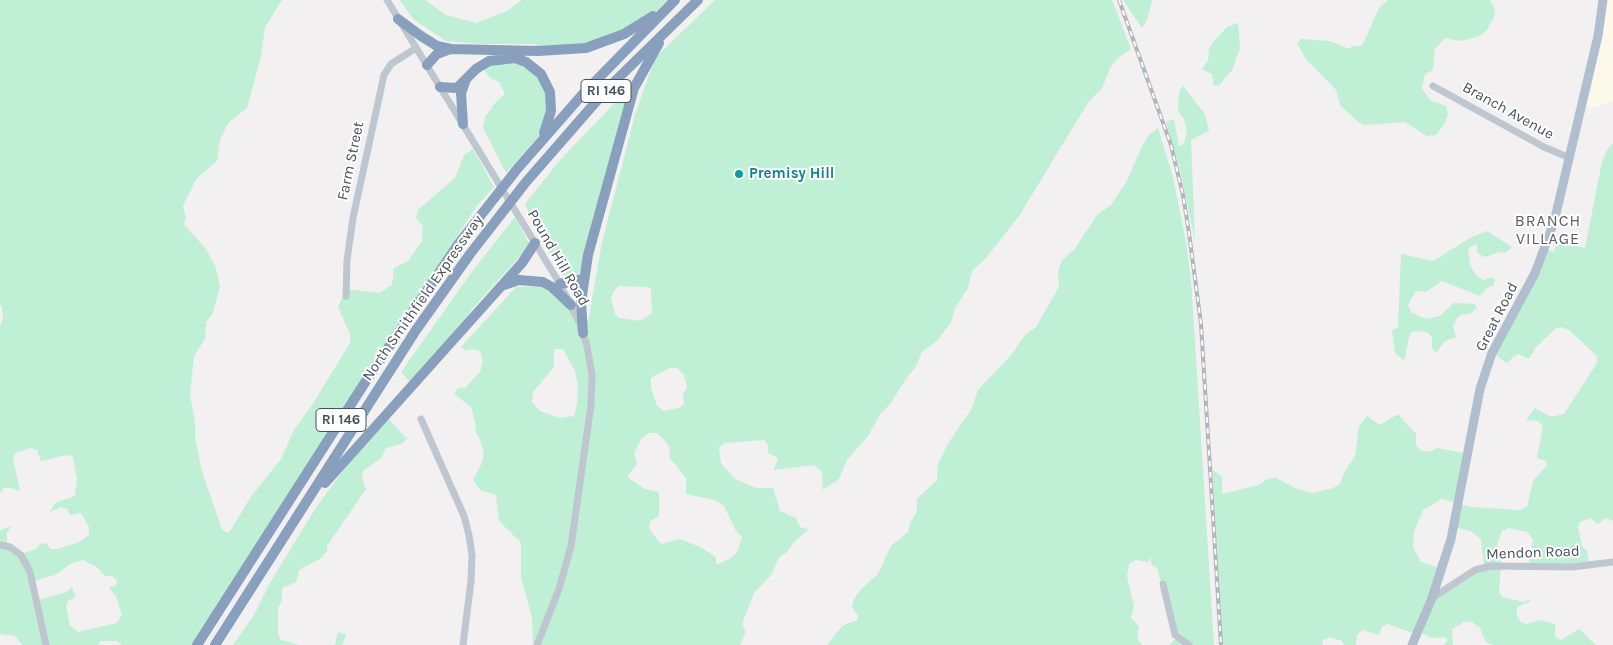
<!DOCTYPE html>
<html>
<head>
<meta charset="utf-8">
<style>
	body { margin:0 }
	canvas { display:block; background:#f2f0f0 }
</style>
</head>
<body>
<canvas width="1613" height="645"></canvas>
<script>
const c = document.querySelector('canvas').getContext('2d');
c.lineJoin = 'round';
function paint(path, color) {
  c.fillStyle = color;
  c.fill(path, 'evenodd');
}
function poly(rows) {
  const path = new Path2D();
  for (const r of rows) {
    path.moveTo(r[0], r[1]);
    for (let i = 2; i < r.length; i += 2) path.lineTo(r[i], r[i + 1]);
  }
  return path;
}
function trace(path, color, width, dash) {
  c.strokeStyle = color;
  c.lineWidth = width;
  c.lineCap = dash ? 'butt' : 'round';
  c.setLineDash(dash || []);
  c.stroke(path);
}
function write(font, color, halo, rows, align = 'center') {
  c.font = font + ' Karla,sans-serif';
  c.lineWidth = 4;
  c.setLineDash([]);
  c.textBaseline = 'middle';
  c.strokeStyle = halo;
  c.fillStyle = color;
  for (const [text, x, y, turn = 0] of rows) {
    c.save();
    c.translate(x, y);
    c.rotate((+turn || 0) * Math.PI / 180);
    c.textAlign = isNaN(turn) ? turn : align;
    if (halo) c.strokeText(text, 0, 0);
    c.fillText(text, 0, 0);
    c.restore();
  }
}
paint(poly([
	[1601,0,1613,0,1613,101,1593,108,1580,104]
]), '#fcf8ea');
paint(poly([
	[0,0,282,0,265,27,261,56,247,108,228,123,220,140,217,161,196,179,183,206,186,219,184,224,206,249,216,268,220,287,212,315,206,322,205,339,194,356,190,394,195,424,195,437,202,472,222,529,227,533,231,530,250,498,281,459,294,430,314,402,350,343,350,334,338,307,346,289,379,293,392,285,394,268,408,261,422,241,423,226,416,218,418,210,455,178,464,155,473,149,494,187,476,207,194,645,122,645,117,641,101,641,97,645,22,645,15,636,0,634,0,530,11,526,7,533,7,545,22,554,36,549,40,544,46,543,51,549,58,549,79,542,89,535,89,527,81,513,70,515,67,509,61,507,50,512,55,503,75,496,77,479,73,457,67,455,41,461,37,450,31,448,15,453,13,459,20,491,8,487,4,488,0,493,0,326,3,319,2,307,0,305],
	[83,560,97,567,105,576,112,576,117,580,116,585,109,588,116,596,122,615,117,623,78,632,70,626,66,606,68,601,76,597,72,587,67,592,38,600,34,581,55,575,70,564],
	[400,0,425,0,446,15,476,23,507,11,522,0,667,0,647,20,599,44,535,49,535,44,478,44,446,41,413,19],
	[715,0,1112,0,1131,49,1119,57,1111,66,1102,88,1089,101,1019,216,986,258,972,271,968,288,955,308,951,322,937,341,922,352,915,368,905,380,891,403,880,414,868,436,847,460,839,479,823,490,822,472,814,465,774,470,778,458,768,453,768,445,764,440,724,443,719,448,721,463,735,479,756,488,773,488,780,511,796,518,801,528,809,529,793,543,787,552,779,557,771,575,754,593,742,624,746,632,740,645,533,645,532,618,521,577,521,543,499,521,496,495,480,490,473,480,481,465,484,453,479,437,475,432,476,426,471,407,454,394,458,388,465,388,480,372,483,361,480,351,472,349,466,351,461,347,516,287,549,286,575,312,588,322,602,242,635,115,655,58],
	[618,286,647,287,651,289,652,313,641,321,619,318,615,314,611,298,614,291],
	[554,349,563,349,575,371,578,385,577,404,574,416,560,418,540,411,532,402,533,392,554,367],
	[670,368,677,368,684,375,687,387,683,394,684,404,679,408,664,411,657,406,651,388,651,378],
	[649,433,657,433,667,443,670,449,669,457,686,478,686,494,715,500,724,506,736,531,742,537,737,553,729,559,718,564,716,563,716,557,700,547,680,539,661,544,652,533,649,527,650,521,659,516,659,492,645,489,627,477,637,464,634,453,641,439],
	[1123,0,1152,0,1147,20,1142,28],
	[1388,0,1490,0,1495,9,1494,17,1487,30,1480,36,1460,41,1445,38,1435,49,1433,70,1425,74,1422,88,1430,100,1446,106,1448,114,1445,123,1436,135,1427,136,1405,122,1364,125,1357,121,1340,105,1336,90,1306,59,1297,43,1301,39,1330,41,1348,49,1353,46,1362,46,1379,8],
	[1238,23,1240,48,1232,70,1219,85,1214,86,1212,74,1202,69,1208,60,1209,49,1213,42,1227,27],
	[509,58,544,77,548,126,506,173,483,128,485,117,495,103,505,94,499,82,490,78,481,66],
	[631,86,589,252,578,275,565,278,539,235,525,204,560,160],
	[1183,86,1205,114,1209,131,1191,140,1195,241,1181,174,1166,122,1174,119,1179,146,1183,145,1187,133,1184,119,1178,111,1179,92],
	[1158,128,1173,177,1186,242,1191,280,1214,645,1169,645,1177,638,1157,568,1152,565,1150,557,1148,562,1136,560,1129,564,1127,576,1134,606,1131,618,1139,627,1137,638,1142,645,827,645,842,626,857,620,858,616,852,607,854,599,861,589,878,574,891,546,908,532,910,523,917,512,917,499,937,480,938,464,949,442,971,410,978,390,1012,354,1024,336,1036,327,1059,287,1058,272,1062,260,1074,250,1097,215,1111,205,1127,181,1142,146,1149,135],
	[1613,143,1613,521,1605,518,1598,524,1590,518,1580,522,1578,527,1582,546,1587,551,1589,564,1528,565,1533,540,1528,532,1509,528,1502,531,1497,544,1501,564,1499,590,1502,597,1524,602,1530,599,1531,601,1517,607,1517,616,1521,622,1527,624,1539,620,1555,624,1555,636,1561,640,1579,629,1596,645,1494,645,1486,642,1480,628,1472,622,1464,622,1452,629,1453,645,1444,645,1448,640,1444,637,1431,638,1418,631,1415,634,1388,624,1382,627,1379,635,1362,630,1357,635,1356,645,1344,645,1342,641,1330,637,1323,640,1322,645,1222,645,1212,465,1213,470,1222,477,1222,494,1259,485,1267,479,1276,478,1297,489,1313,493,1333,488,1340,484,1344,473,1355,456,1359,426,1367,416,1380,425,1398,414,1416,434,1416,445,1420,450,1430,452,1437,448,1464,453,1456,503,1471,507,1520,510,1527,507,1533,481,1547,465,1546,461,1537,458,1543,426,1538,421,1526,420,1535,408,1551,417,1564,414,1597,363,1597,356,1569,330,1561,327,1555,329,1536,347,1529,359,1519,354,1514,356,1507,363,1492,353,1544,248,1553,252,1559,242,1585,248,1602,162,1607,150],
	[1442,499,1455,503,1452,527,1471,531,1481,539,1484,567,1435,593,1440,568,1421,562,1413,547,1414,532,1423,510],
	[515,217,530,245,472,309,444,350,412,384,401,372,471,273],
	[1487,231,1512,247,1505,253,1499,252,1485,257,1477,253,1477,244,1468,248,1470,265,1476,275,1483,280,1492,277,1495,280,1494,285,1487,288,1480,296,1442,281,1426,292,1416,291,1408,305,1411,312,1426,319,1440,316,1454,303,1475,304,1477,308,1470,314,1461,315,1457,318,1453,326,1456,337,1445,341,1436,353,1432,348,1432,337,1427,332,1414,331,1410,333,1404,361,1395,353,1392,330,1398,327,1401,254,1433,261,1472,237],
	[389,419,404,436,408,438,401,444,386,448,381,458,363,471,362,479,366,489,327,546,327,551,320,559,299,570,296,582,282,588,282,601,278,608,278,633,281,640,299,645,233,645,254,615,271,581,315,509,350,461],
	[338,632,346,635,342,645,335,645]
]), '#bfefd4');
trace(poly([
	[387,0,560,284,580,324,587,346,592,375,591,405,571,546,559,589,537,645],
	[1433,86,1544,147,1570,158],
	[346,296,347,260,353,218,384,75,391,64,416,48],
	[421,419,464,516,469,535,472,555,471,581,463,645],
	[0,545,10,547,21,555,30,572,46,645],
	[1163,584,1175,635,1189,645],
	[1432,598,1475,570,1491,566,1572,567,1613,562]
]), '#bec7cf', 7);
trace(poly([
	[1412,645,1432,598,1451,539,1480,389,1492,353,1535,273,1554,222,1598,36,1603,0]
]), '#b0bece', 9);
trace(poly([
	[398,19,421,36,437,46,451,49,538,51,586,48,624,34,653,16],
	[427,65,437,54,450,49],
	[440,87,457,88,476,69,489,61,515,58,526,62,541,74,550,92,551,111,544,133],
	[463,124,461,93,465,82],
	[560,284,583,279],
	[504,285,519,280,543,282,552,287,571,305],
	[583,333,581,302,588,255,634,88,659,43],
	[325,483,522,263,535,243],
	[197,645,364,384,459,243,518,168,582,95,675,0],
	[215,645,416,330,470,254,526,182,608,88,698,0]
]), '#88a0be', 10);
const rail = poly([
	[1119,0,1171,145,1183,195,1189,233,1201,324,1221,645]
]);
trace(rail, '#b2b5ba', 4);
trace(rail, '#fff', 2, [5.5]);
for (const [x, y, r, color] of [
	[739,174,5,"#0f9aa8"]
]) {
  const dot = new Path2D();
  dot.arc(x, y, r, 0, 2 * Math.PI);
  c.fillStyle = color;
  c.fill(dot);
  trace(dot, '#fff', 2);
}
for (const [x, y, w] of [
	[606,91,50],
	[341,420,50]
]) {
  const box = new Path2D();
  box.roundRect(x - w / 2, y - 11.5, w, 23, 4);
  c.fillStyle = '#fff';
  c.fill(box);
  trace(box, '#48525d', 1);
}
write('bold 14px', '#48525d', null, [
	["RI 146",606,91],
	["RI 146",341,420]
]);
write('15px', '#48525d', '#fff', [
	["Branch Avenue",1508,111,29],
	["Farm Street",351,161,-78],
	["Pound Hill Road",558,258,60],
	["North Smithfield Expressway",423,298,-55],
	["Great Road",1497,317,-63],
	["Mendon Road",1533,553,-2]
]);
write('bold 15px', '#0d838f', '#fff', [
	["Premisy Hill",749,174]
], 'left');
c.letterSpacing = '1px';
write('16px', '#5c6065', '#fff', [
	["BRANCH",1548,221],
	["VILLAGE",1548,239]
]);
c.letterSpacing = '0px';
</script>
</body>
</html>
